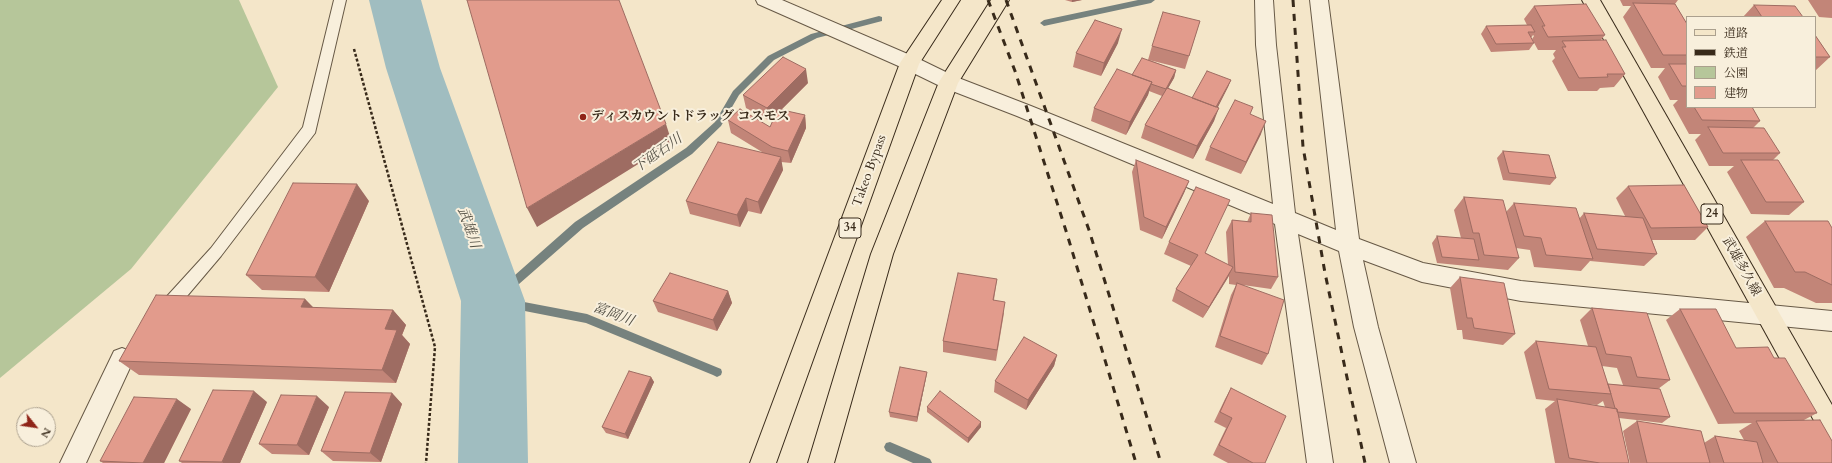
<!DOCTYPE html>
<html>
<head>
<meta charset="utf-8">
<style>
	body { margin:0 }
	#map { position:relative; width:1832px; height:463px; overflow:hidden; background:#f4e6c9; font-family:Cardo,"Noto Serif JP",serif }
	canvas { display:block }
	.legend { position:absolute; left:1686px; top:16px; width:130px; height:92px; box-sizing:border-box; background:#f8efdc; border:1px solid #aba08e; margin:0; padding:5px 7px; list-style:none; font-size:12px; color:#382a1a }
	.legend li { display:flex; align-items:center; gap:8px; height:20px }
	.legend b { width:20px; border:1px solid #aba08e }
	.north { position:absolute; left:16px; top:407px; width:40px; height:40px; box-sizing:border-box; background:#f8efdc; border:1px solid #aba08e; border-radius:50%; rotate:120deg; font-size:11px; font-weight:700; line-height:16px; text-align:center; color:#382a1a }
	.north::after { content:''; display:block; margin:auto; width:14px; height:18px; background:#8f2418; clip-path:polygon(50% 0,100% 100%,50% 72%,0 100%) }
</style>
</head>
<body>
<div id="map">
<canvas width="1832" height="463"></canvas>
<ul class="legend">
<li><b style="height:5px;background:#f4e6c9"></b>道路</li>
<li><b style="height:5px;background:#382a1a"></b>鉄道</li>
<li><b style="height:11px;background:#b6c69a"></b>公園</li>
<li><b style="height:11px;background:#e29b8c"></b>建物</li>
</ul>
<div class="north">N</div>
</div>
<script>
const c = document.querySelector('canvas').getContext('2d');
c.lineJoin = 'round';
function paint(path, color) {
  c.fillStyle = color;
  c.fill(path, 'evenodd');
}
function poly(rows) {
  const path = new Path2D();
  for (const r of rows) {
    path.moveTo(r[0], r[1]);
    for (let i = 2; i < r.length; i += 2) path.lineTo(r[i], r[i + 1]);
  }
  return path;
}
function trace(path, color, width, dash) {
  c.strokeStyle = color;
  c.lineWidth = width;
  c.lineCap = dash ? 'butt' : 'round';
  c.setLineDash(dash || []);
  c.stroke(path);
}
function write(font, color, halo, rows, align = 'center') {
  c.font = font + ' Cardo,"Noto Serif JP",serif';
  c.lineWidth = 4;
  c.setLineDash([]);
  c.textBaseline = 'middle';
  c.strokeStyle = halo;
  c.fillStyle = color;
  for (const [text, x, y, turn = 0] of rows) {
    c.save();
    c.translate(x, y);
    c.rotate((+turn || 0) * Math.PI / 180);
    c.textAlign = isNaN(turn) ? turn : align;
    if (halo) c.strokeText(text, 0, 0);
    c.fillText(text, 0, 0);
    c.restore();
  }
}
paint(poly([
	[0,0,239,0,278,87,131,269,0,378]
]), '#b6c69a');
paint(poly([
	[1138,0,1155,0,1151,3,1044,26,1040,23,1044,20,1138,0],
	[879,16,882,17,882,21,817,38,774,60,739,95,721,126,692,154,583,228,503,298,587,314,721,369,722,372,721,375,717,377,713,375,586,323,489,304,488,301,489,298,575,222,686,148,715,122,733,91,768,56,811,34,879,16],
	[890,442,930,459,932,463,913,463,886,451,884,447,886,443,890,442]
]), '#76827e');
paint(poly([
	[369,0,421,0,440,68,525,301,528,463,458,463,461,301,386,68,369,0]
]), '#a0bdc0');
const lane = poly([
	[334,0,346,0,315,133,221,256,171,315,165,317,159,315,157,310,159,305,211,248,303,127,334,0]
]);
const street = poly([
	[756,0,782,0,917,58,956,77,1031,106,1273,204,1256,45,1255,0,1273,0,1276,45,1295,213,1336,230,1310,0,1328,0,1359,239,1423,263,1521,281,1832,311,1832,331,1521,301,1422,282,1363,260,1378,327,1416,463,1390,463,1354,327,1339,251,1298,234,1333,463,1307,463,1275,224,1017,116,942,87,903,68,758,4,756,0],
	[122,348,130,351,134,359,86,463,60,463,114,351,122,348]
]);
const primary = poly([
	[1582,0,1600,0,1832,405,1832,441,1823,437,1582,0]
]);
const highway = poly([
	[942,0,960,0,919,64,776,463,750,463,900,63,942,0],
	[991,0,1009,0,958,83,893,254,834,463,808,463,871,254,939,82,991,0]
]);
trace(lane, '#675946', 2);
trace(street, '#675946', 2);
trace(primary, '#382a1a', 2);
trace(highway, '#382a1a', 2);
trace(poly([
	[354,49,435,347,426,463]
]), '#382a1a', 2.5, [3, 2]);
paint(lane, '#f8efdc');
paint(street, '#f8efdc');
paint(primary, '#f4e6c9');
paint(highway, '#f4e6c9');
trace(poly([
	[988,0,1015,71,1067,234,1136,463],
	[1006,0,1089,230,1161,463],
	[1293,0,1303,147,1325,273,1365,463]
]), '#382a1a', 3, [7, 7]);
paint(poly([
	[1065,0,1082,0,1072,2],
	[1620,0,1678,0,1675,4,1687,24,1687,107,1752,107,1760,121,1753,128,1780,153,1773,160,1804,202,1789,215,1751,214,1727,172,1734,166,1709,166,1695,140,1701,134,1689,134,1673,105,1678,100,1670,100,1658,77,1665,68,1651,68,1623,17,1631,6,1623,6],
	[1808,0,1832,0,1832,18,1819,17],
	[1754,5,1803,17,1743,17],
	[1534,6,1605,35,1601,40,1625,74,1614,87,1600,88,1597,91,1568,91,1552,61,1555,58,1553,54,1556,50,1538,50,1532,39,1534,36,1533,35,1531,38,1534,43,1529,50,1491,52,1481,34,1486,26,1527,25,1524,19],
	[1200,21,1185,69,1149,60,1176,70,1174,78,1168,88,1192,98,1231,80,1228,87,1217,108,1214,121,1193,159,1141,138,1145,125,1162,96,1149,91,1148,95,1126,135,1091,121,1094,108,1148,60,1152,46],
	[1815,35,1830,57,1815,71],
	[1118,43,1101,76,1073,67,1076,53],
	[808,83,781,110,805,115,806,128,791,163,781,162,783,170,761,214,748,211,740,227,690,214,686,201,762,152,731,133,728,120,770,127,776,115,770,121,746,108,743,95],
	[1250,115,1261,134,1241,174,1205,160,1210,147],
	[1503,151,1556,178,1550,185,1503,180,1497,158],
	[1136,160,1189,181,1184,193,1162,239,1140,230,1132,172],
	[1628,186,1708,227,1695,240,1652,240,1657,254,1644,266,1590,261,1581,271,1534,267,1530,250,1516,248,1519,258,1508,270,1437,263,1432,243,1437,236,1461,238,1454,210,1464,197,1506,212,1514,203,1579,219,1584,213,1625,216,1616,198],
	[369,201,329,292,262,290,246,275],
	[1251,213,1278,277,1271,289,1243,285,1268,354,1262,365,1215,347,1231,295,1236,285,1229,284,1229,276,1203,318,1172,301,1176,289,1191,266,1164,254,1169,242,1206,253,1228,265,1226,232,1232,220,1247,222],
	[1765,221,1832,228,1832,303,1816,303,1784,288,1774,288,1746,237],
	[1460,277,1515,334,1503,345,1463,339,1462,330,1457,330,1450,288],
	[997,279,994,300,1004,313,996,361,943,352,943,341],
	[728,291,732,303,717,331,658,312,653,301],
	[305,299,313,308,393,310,406,325,402,335,410,344,396,383,139,375,119,361],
	[1592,308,1670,380,1658,389,1670,417,1662,423,1619,418,1629,463,1555,463,1545,409,1555,401,1536,399,1524,352,1536,341,1588,346,1580,320],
	[1602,366,1617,368,1623,385,1608,384],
	[1603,401,1605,407,1587,404,1597,405],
	[1680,309,1736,348,1774,358,1817,413,1804,420,1832,463,1630,463,1623,431,1637,421,1704,443,1715,436,1744,440,1739,431,1752,423,1718,424,1666,320],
	[1057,355,1054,366,1026,410,994,392,995,381],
	[927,372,926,378,917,422,890,417,889,412],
	[651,377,654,382,628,439,606,433,602,427],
	[1231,388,1265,463,1228,463,1213,455,1226,428,1214,422,1225,399],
	[392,393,402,404,381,462,333,461,321,451],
	[267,402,240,463,182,463,179,461],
	[329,407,309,455,272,454,259,444],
	[927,407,981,427,968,443,927,412],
	[191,409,164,463,103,463,100,461]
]), '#c28578');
paint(poly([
	[1072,0,1082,0,1072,2],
	[1122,29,1118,43,1101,76,1104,63],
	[806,69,808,83,770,121,767,108],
	[1176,70,1174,78,1163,97,1166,89],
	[1231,80,1228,87,1213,117,1215,110],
	[1152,82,1148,95,1126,135,1130,122],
	[1219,108,1214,121,1193,159,1197,146],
	[805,115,806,128,791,163,788,151],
	[1266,121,1261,134,1241,174,1246,162],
	[666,124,672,143,537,227,527,208],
	[781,157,783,170,761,214,758,202],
	[1189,181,1184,193,1162,239,1166,227],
	[357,184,369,201,329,292,315,277],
	[746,198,748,211,740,227,737,215],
	[1233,267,1227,279,1203,318,1209,307],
	[728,291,732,303,717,331,713,320],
	[305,299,320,314,301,307],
	[393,310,406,325,402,335,410,344,396,383,382,370,385,329],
	[1057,355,1054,366,1026,410,1028,400],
	[927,372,926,378,917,422,917,417],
	[651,377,654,382,628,439,625,434],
	[254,391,267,402,240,463,223,463,222,462],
	[392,393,402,404,381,462,370,453],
	[317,396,329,407,309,455,297,445],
	[177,399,191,409,164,463,143,463],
	[981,422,981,427,968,443,968,438]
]), '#9e6c62');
const building = poly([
	[467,0,619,0,666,124,527,208,467,0],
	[1633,3,1675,4,1687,24,1687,55,1663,55,1633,3],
	[1586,4,1605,35,1548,37,1542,26,1545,26,1534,6,1586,4],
	[1754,5,1795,6,1803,17,1762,17,1754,5],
	[1163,12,1200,21,1189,56,1152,46,1163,12],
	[1095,20,1122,29,1104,63,1076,53,1095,20],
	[1531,25,1535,32,1528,32,1534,43,1496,44,1486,26,1531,25],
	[1815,35,1830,57,1815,57,1815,35],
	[1606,40,1625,74,1607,74,1608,77,1579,78,1562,47,1566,47,1562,41,1606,40],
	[783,57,806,69,767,108,743,95,783,57],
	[1142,58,1176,70,1166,89,1151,84,1152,82,1132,75,1142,58],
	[1669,64,1687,64,1687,86,1682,86,1669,64],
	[1117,69,1152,82,1130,122,1094,108,1117,69],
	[1207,71,1231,80,1216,107,1192,98,1207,71],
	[1167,88,1219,108,1197,146,1145,125,1167,88],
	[1235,100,1253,107,1250,114,1266,121,1246,162,1210,147,1235,100],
	[1694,107,1752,107,1760,121,1702,120,1694,107],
	[740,109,770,127,778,109,805,115,788,151,772,147,728,120,740,109],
	[1708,127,1764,128,1780,153,1723,153,1708,127],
	[718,142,781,157,758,202,746,198,737,215,686,201,718,142],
	[1503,151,1549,155,1556,178,1509,173,1503,151],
	[1136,160,1189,181,1166,227,1144,217,1136,160],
	[1741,160,1778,160,1804,202,1766,202,1741,160],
	[293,183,357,184,315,277,246,275,293,183],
	[1684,185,1708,227,1651,228,1628,186,1684,185],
	[1196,187,1230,200,1205,253,1233,267,1209,307,1176,289,1198,255,1169,242,1196,187],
	[1464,197,1503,200,1519,258,1484,255,1479,233,1473,233,1464,197],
	[1514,203,1576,208,1593,259,1546,255,1541,238,1524,236,1514,203],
	[1251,213,1272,215,1278,277,1235,272,1232,220,1251,222,1251,213],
	[1584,213,1643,218,1657,254,1597,249,1584,213],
	[1765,221,1828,221,1832,228,1832,285,1805,272,1795,272,1765,221],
	[1437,236,1474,239,1479,260,1442,257,1437,236],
	[670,273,728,291,713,320,653,301,670,273],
	[958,273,997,279,993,300,1005,302,997,350,943,341,958,273],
	[1460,277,1504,283,1515,334,1474,328,1472,318,1467,318,1460,277],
	[1237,283,1284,300,1268,354,1220,336,1237,283],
	[156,295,305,299,301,307,393,310,385,329,397,330,382,370,119,361,156,295],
	[1592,308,1647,313,1670,380,1637,377,1631,357,1606,354,1592,308],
	[1680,309,1716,309,1736,348,1768,347,1774,358,1785,358,1817,413,1734,413,1680,309],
	[1024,337,1057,355,1028,400,995,381,1024,337],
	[1536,341,1596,347,1611,394,1549,389,1536,341],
	[900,367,927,372,917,417,889,412,900,367],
	[629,371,651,377,625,434,602,427,629,371],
	[1608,384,1660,389,1670,417,1617,412,1617,409,1615,408,1608,384],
	[1231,388,1286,416,1265,463,1253,463,1219,445,1232,418,1220,412,1231,388],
	[213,390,254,391,222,462,179,461,213,390],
	[940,391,981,422,968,438,927,407,940,391],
	[345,392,392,393,370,453,321,451,345,392],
	[281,395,317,396,297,445,259,444,281,395],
	[134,397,177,399,143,463,100,461,134,397],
	[1557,399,1617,409,1629,463,1600,463,1569,458,1557,399],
	[1820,420,1832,441,1832,463,1778,463,1756,421,1820,420],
	[1637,421,1701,431,1710,463,1647,463,1637,421],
	[1715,436,1757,442,1763,463,1724,463,1715,436]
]);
paint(building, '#e29b8c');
trace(building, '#9e6c62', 1);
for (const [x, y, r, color] of [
	[583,117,4,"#8f2418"]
]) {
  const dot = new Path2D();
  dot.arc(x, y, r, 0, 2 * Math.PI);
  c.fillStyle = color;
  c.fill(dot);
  trace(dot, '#f8efdc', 1.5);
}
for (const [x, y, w] of [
	[1712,214,22],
	[850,228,22]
]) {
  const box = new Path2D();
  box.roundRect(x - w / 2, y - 10, w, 20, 3);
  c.fillStyle = '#f8efdc';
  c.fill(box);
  trace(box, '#382a1a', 1);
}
write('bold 12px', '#382a1a', null, [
	["24",1712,214],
	["34",850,228]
]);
write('bold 13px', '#382a1a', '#f8efdc', [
	["ディスカウントドラッグ コスモス",591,117]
], 'left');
write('13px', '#382a1a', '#f8efdc', [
	["Takeo Bypass",870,171,-70],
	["武雄多久線",1741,267,61]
]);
write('italic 14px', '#524f44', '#f8efdc', [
	["下砥石川",658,154,-35],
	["武雄川",468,228,71],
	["富岡川",613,315,21]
]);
</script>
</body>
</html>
